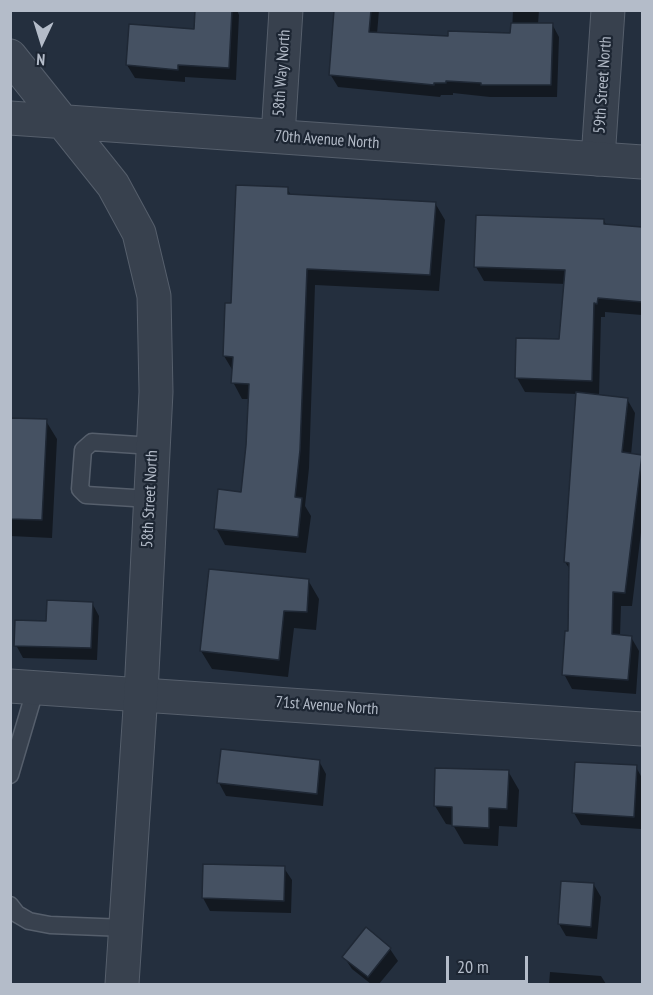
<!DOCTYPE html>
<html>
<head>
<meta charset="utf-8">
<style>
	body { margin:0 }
	#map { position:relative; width:653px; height:995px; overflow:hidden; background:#242f3e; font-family:"PT Sans Narrow",sans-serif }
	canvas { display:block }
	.frame { position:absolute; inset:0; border:12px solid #b4bcc9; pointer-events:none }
	.north { position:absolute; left:12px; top:12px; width:60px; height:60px; -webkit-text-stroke:4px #1d2633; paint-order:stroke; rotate:184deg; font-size:16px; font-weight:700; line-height:24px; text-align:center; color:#b4bcc9 }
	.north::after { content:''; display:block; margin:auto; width:21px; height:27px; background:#b4bcc9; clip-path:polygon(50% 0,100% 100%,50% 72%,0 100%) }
	.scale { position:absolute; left:446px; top:956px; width:82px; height:27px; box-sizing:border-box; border:3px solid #b4bcc9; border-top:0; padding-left:8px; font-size:18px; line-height:21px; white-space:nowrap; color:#b4bcc9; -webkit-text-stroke:4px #1d2633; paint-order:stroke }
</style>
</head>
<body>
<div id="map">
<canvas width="653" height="995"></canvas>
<div class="frame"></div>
<div class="north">N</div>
<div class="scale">20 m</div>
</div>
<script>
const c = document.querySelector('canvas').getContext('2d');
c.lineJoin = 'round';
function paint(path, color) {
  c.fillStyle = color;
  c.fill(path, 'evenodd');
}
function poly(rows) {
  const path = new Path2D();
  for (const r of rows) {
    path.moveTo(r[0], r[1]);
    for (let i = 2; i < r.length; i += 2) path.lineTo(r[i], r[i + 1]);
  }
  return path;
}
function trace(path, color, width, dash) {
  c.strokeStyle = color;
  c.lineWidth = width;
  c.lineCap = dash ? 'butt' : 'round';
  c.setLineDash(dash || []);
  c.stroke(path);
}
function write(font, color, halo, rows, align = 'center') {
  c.font = font + ' "PT Sans Narrow",sans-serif';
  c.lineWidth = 4.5;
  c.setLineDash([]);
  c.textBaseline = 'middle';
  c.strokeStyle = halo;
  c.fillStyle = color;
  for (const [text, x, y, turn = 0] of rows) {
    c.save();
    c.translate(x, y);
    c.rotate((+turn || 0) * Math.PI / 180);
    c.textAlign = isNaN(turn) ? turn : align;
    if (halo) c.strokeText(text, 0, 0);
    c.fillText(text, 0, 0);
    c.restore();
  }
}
paint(poly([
	[196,10,237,10,239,15,236,80,185,77,185,82,135,78,127,65,195,31],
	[335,10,379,10,377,34,449,38,512,34,513,10,539,10,538,24,552,24,559,37,557,97,490,97,453,93,453,95,441,95,440,97,338,87,330,74],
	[641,32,642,32,642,100,641,98],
	[287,189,291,195,435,203,445,220,439,291,315,285,309,468,305,506,311,516,306,553,225,545,216,528,242,493,250,399,242,399,233,382,233,371,224,356,232,305],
	[604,221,607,226,642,228,642,315,605,312,605,317,601,317,599,396,627,399,635,413,631,455,642,458,642,524,632,606,621,606,620,636,631,637,639,651,636,694,572,689,564,674,569,633,571,571,565,562,577,394,525,392,517,378,560,340,566,284,484,281,476,267],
	[10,420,46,421,57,439,52,538,10,536],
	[308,580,319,599,316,630,294,628,288,677,212,669,201,651],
	[92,603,99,616,97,660,23,658,16,645,48,622],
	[319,761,326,774,323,806,226,796,219,783],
	[636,767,642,778,641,829,581,825,574,813],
	[508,771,519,790,517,827,499,826,498,846,464,844,453,825,446,824,435,806],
	[284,868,292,880,291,913,210,911,203,898],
	[594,885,601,897,597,939,566,936,559,924],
	[390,949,398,961,379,984,371,984,352,969,344,957],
	[550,972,601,976,606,984,549,984]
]), '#0007');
const building = poly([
	[195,10,232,10,229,68,178,65,178,70,126,65,129,24,194,29,195,10],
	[334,10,371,10,369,32,448,36,448,31,510,33,511,23,553,23,551,85,481,85,481,83,446,81,446,83,434,83,434,85,329,75,334,10],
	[236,185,288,187,288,194,436,202,430,275,307,269,300,450,295,497,302,498,298,537,214,529,218,489,241,492,246,445,249,384,231,383,233,357,223,356,225,303,231,303,236,185],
	[476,215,604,219,604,224,642,227,642,302,598,298,597,304,594,303,592,381,515,378,516,338,559,339,565,270,474,267,476,215],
	[576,392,628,398,622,452,642,455,625,593,613,592,612,634,632,636,628,680,562,675,565,631,568,631,569,563,564,562,576,392],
	[10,418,47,419,42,520,10,519,10,418],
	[209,569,309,579,307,612,284,611,279,660,200,651,209,569],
	[47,600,93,602,91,648,14,646,15,620,46,621,47,600],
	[221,749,320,760,317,794,217,783,221,749],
	[575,762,637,765,634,817,572,813,575,762],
	[435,768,509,770,507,809,489,808,489,828,452,826,452,807,434,806,435,768],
	[203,864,285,866,284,901,202,898,203,864],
	[561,881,594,883,591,927,558,924,561,881],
	[366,927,391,948,368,977,342,957,366,927]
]);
paint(building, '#455162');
trace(building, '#1f2835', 1.5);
const service = poly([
	[150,499,86,495,80,489,83,450,92,442,153,446],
	[10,775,36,687],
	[10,905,17,914,29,921,50,925,125,928]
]);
const minor = poly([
	[278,136,286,10],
	[598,159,608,10],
	[10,686,642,729]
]);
const tertiary = poly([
	[10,56,113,185,139,233,154,296,156,392,141,693,122,984],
	[10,118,642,162]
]);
trace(service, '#565f6c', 19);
trace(minor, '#565f6c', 35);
trace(tertiary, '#565f6c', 35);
trace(service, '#38414e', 16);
trace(minor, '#38414e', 33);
trace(tertiary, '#38414e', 33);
write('16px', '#b4bcc9', '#1d2633', [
	["58th Way North",282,73,-86],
	["59th Street North",603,85,-86],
	["70th Avenue North",327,140,4],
	["58th Street North",150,499,-87],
	["71st Avenue North",327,706,4]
]);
</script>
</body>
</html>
